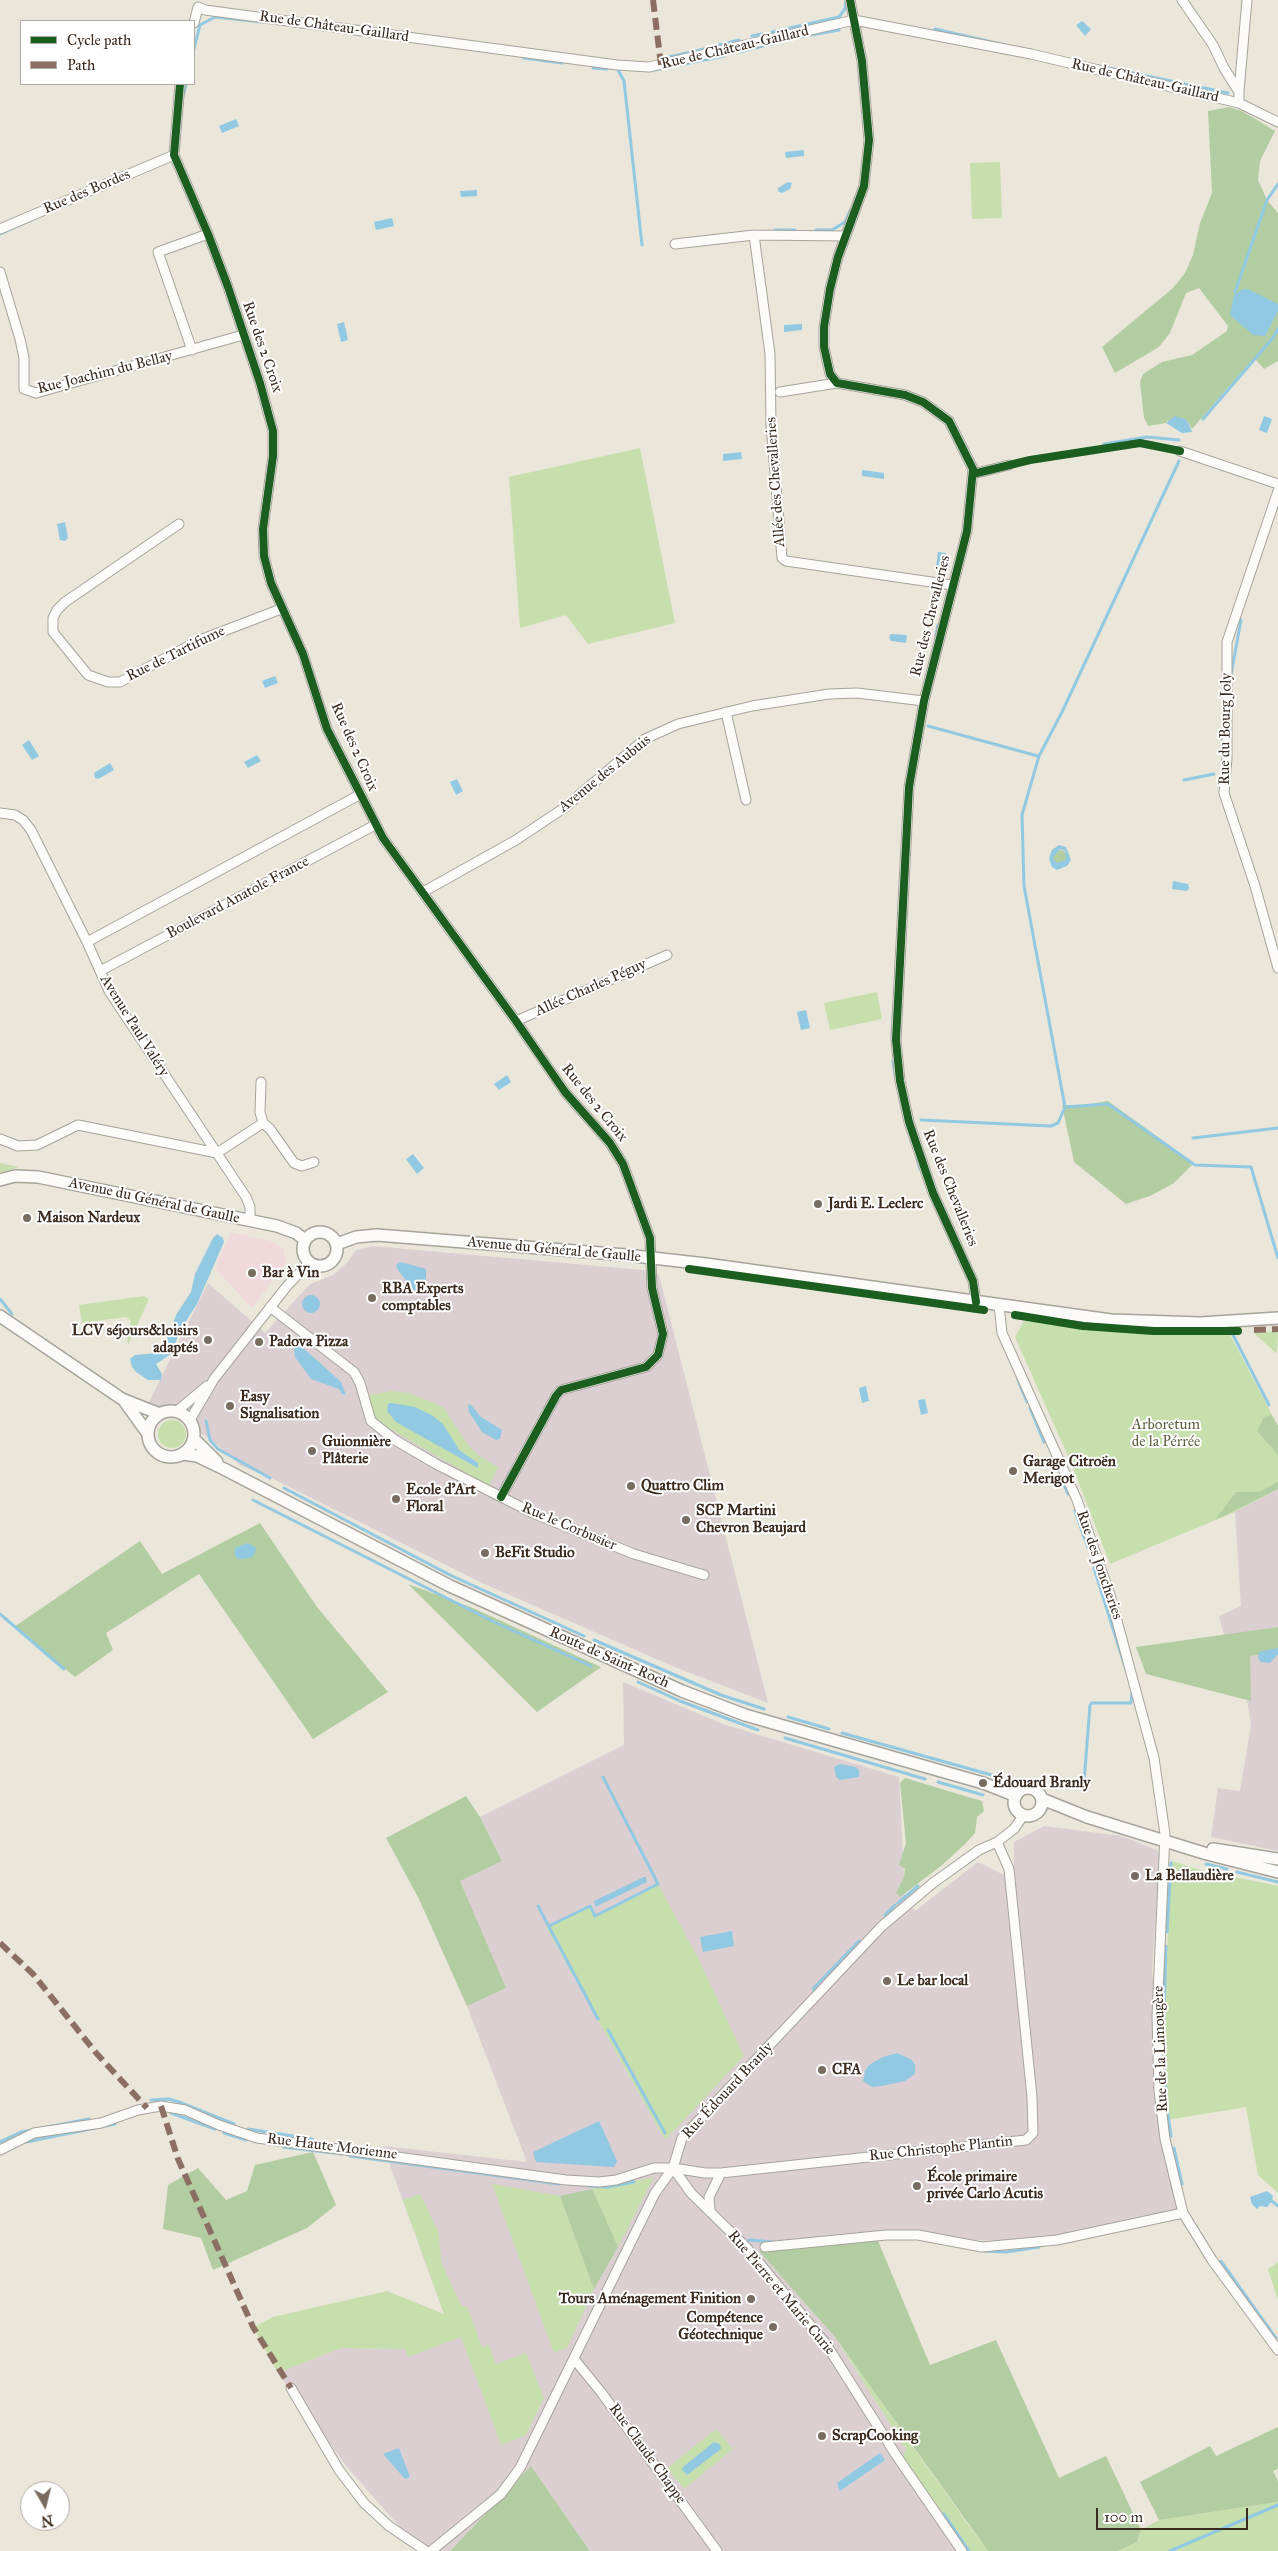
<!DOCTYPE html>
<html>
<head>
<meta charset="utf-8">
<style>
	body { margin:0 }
	#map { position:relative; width:1278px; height:2551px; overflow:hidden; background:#eae6da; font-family:"IM FELL Great Primer",serif }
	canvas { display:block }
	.legend { position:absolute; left:20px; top:20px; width:175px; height:65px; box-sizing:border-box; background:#fff; border:1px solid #b1aaa5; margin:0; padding:6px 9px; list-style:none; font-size:15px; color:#3b2a1e }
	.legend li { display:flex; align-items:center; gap:10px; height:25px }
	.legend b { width:25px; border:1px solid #b1aaa5 }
	.north { position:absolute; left:20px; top:2481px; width:50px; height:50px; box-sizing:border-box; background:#fff; border:1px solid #b1aaa5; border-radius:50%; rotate:172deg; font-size:14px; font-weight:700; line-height:20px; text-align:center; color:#3b2a1e }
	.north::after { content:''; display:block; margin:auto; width:18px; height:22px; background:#786c60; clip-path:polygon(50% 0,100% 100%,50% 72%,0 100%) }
	.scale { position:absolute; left:1096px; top:2508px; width:152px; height:22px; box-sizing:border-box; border:2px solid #3b2a1e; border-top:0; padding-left:6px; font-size:15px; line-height:18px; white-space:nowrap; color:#3b2a1e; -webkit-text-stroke:4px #fff; paint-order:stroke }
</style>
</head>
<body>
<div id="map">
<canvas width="1278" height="2551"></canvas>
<ul class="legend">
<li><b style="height:6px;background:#1b5e20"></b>Cycle path</li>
<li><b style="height:6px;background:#8d6e63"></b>Path</li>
</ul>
<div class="north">N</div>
<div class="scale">100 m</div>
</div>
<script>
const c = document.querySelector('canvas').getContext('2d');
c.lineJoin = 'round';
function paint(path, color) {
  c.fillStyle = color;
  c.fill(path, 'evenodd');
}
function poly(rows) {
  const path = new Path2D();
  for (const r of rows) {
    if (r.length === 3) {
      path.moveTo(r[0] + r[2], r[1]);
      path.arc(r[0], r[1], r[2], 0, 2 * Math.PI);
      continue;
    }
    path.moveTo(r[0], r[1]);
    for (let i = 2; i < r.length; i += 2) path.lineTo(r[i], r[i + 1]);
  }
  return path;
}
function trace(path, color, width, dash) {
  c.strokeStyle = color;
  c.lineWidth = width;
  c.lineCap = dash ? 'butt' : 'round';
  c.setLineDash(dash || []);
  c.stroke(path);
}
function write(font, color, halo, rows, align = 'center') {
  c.font = font + ' "IM FELL Great Primer",serif';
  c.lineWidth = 4;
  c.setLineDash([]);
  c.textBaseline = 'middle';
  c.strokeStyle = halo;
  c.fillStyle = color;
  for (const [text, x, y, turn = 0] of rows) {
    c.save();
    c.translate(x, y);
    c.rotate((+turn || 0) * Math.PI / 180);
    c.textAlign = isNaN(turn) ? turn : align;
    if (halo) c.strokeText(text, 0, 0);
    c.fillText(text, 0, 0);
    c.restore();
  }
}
paint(poly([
	[231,1232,270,1241,284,1249,285,1264,252,1308,215,1268]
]), '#f0d9da');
paint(poly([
	[373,1246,654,1271,659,1275,768,1703,677,1668,482,1583,263,1474,241,1466,212,1440,149,1402,208,1283,265,1333,310,1284,333,1275,348,1262,356,1250],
	[1278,1489,1278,1851,1211,1837,1218,1788,1240,1791,1251,1725,1239,1648,1228,1650,1219,1616,1241,1606,1235,1512],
	[623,1682,723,1724,899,1777,905,1896,915,1911,978,1862,1002,1874,1014,1873,1014,1842,1044,1826,1121,1836,1157,1850,1160,1857,1152,1972,1167,2120,1187,2214,1052,2243,949,2239,918,2235,759,2251,835,2337,906,2449,967,2551,590,2551,531,2466,450,2551,421,2551,347,2467,278,2373,341,2348,405,2349,444,2314,383,2146,527,2162,467,2006,419,1899,502,1861,480,1817,624,1745]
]), '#dccfd2');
paint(poly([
	[1000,162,1002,218,972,219,970,163],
	[640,448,675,623,588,644,566,615,520,628,509,477],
	[877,992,882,1019,830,1030,824,1003],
	[0,1163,19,1167,0,1173],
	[144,1296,149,1299,128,1345,127,1334,129,1334,131,1321,126,1317,82,1323,79,1305],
	[1024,1321,1127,1333,1229,1333,1278,1426,1278,1489,1235,1512,1110,1564,1072,1465,1015,1337],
	[1278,1331,1277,1354,1254,1333],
	[392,1391,409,1393,443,1407,468,1445,478,1455,498,1467,489,1486,378,1422,372,1412,369,1395],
	[172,1434,14],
	[1171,1861,1201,1870,1278,1886,1278,2193,1258,2175,1246,2107,1167,2120,1163,2045],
	[658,1884,699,1960,744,2056,665,2140,546,1927,590,1906,595,1916],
	[654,2177,618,2247,592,2189],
	[492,2184,560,2196,594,2289,567,2348,554,2353],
	[420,2194,438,2231,442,2264,462,2307,467,2306,482,2347,489,2345,496,2364,526,2353,544,2398,526,2435,501,2445,461,2337,408,2357,405,2349,341,2348,278,2373,253,2327,273,2317,387,2291,444,2314,403,2200],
	[1278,2262,1278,2300,1268,2269],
	[835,2337,967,2523,988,2551,967,2551,903,2457,906,2449],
	[716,2429,733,2449,684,2489,667,2468],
	[1278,2502,1278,2551,1118,2551,1137,2542,1141,2530,1159,2520]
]), '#c6dfad');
paint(poly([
	[1229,107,1242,111,1275,131,1260,161,1258,180,1267,200,1278,213,1278,361,1264,369,1254,358,1192,429,1187,420,1167,421,1166,423,1148,426,1144,418,1140,382,1143,374,1162,362,1192,355,1227,331,1228,326,1199,288,1186,293,1170,333,1159,347,1115,373,1102,347,1173,288,1185,273,1193,255,1200,223,1212,193,1208,111],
	[1060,857,7],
	[1108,1101,1194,1163,1174,1183,1150,1196,1126,1204,1074,1162,1062,1105,1083,1105],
	[1271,1415,1278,1426,1278,1455,1257,1431,1264,1417],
	[1278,1482,1278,1489,1215,1520,1236,1492,1259,1492],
	[260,1523,317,1607,388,1692,313,1739,199,1574,106,1633,113,1650,75,1677,14,1627,140,1541,162,1574],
	[408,1584,473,1608,601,1667,537,1712],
	[1278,1627,1278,1652,1250,1656,1251,1701,1146,1674,1136,1647],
	[905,1778,982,1801,984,1811,977,1817,975,1833,965,1844,941,1866,900,1897,896,1893,904,1877,905,1869,899,1865,906,1843,900,1783],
	[466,1796,480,1817,502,1861,460,1881,506,1988,467,2006,419,1899,386,1838],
	[313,2152,336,2205,307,2228,213,2270,201,2238,163,2229,168,2185,198,2168,226,2200,247,2191,255,2165],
	[592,2189,618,2247,594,2289,560,2196],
	[876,2236,930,2365,996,2340,1059,2478,1106,2456,1141,2530,1137,2542,1118,2551,988,2551,835,2337,759,2251],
	[1278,2427,1278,2469,1273,2471,1278,2481,1278,2502,1159,2520,1140,2482,1210,2446,1216,2456],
	[531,2466,590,2551,450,2551]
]), '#b3cda2');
paint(poly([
	[1082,21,1091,29,1085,36,1076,25],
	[236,119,239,126,222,133,219,126],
	[804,150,804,156,786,158,785,152],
	[788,182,792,183,790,189,782,193,778,191,778,188],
	[477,190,477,196,461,197,460,191],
	[392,218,394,226,376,230,374,222],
	[1243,289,1248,289,1278,304,1278,311,1265,336,1253,335,1230,315,1234,295],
	[344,322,348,340,341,342,337,324],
	[802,324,802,330,784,332,784,325],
	[1175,416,1187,420,1192,432,1182,433,1166,423],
	[1264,416,1272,419,1267,433,1259,430],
	[741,452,742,459,723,461,723,454],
	[862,470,884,473,884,479,862,476],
	[65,522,68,538,65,541,60,540,57,524],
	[938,552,946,553,944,568,936,567],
	[891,634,907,635,906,643,891,641,889,637],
	[275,676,278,683,265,688,262,681],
	[29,740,39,756,32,760,22,745],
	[257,755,261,761,248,768,244,762],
	[110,763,114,770,98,779,95,778,94,773],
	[457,779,463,791,456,795,450,782],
	[1059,845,1066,847,1071,860,1067,866,1057,870,1052,867,1049,858,1052,850],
	[1060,849,1065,851,1066,860,1056,863,1053,857],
	[1173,881,1188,884,1189,888,1187,891,1172,889],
	[806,1010,810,1028,801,1030,797,1012],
	[507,1075,511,1082,499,1090,494,1084],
	[413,1154,424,1168,417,1174,406,1159],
	[217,1234,223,1238,224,1242,197,1304,181,1329,171,1354,156,1364,162,1374,161,1380,148,1380,136,1372,132,1367,130,1359,135,1355,157,1353,164,1347,176,1315,191,1292,195,1274,213,1238],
	[401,1262,426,1269,426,1290,418,1293,413,1290,398,1270,396,1265],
	[311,1304,9],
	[293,1343,300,1345,341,1382,346,1395,342,1394,339,1389,311,1379,295,1357],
	[866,1386,869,1401,862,1403,859,1388],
	[925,1399,928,1413,921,1415,918,1400],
	[391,1403,415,1407,433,1416,443,1424,459,1450,478,1463,478,1468,396,1422,387,1411,388,1404],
	[468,1404,471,1405,481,1417,502,1430,500,1439,496,1440,482,1432,469,1412],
	[248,1543,256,1548,255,1553,251,1558,238,1559,235,1556,235,1548],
	[1278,1648,1278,1654,1270,1663,1261,1662,1258,1658,1259,1652],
	[840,1764,856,1767,859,1770,859,1777,840,1780,836,1777,834,1767],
	[644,1877,646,1877,647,1882,595,1907,594,1901],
	[732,1931,734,1946,703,1952,700,1937],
	[897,2053,912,2060,915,2065,915,2074,905,2081,882,2086,872,2087,863,2081,865,2071,869,2065,883,2057],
	[599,2121,617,2161,614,2167,536,2162,533,2152],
	[1267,2191,1273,2196,1272,2201,1267,2207,1260,2206,1257,2209,1252,2204,1250,2197],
	[714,2442,720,2444,721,2449,687,2475,682,2470,683,2467],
	[399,2448,410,2477,405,2479,383,2454],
	[880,2453,885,2460,840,2491,837,2483]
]), '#91c9e2');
trace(poly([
	[935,29,1005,45],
	[772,32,839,17,845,9,846,0],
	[752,36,762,34],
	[794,38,839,30],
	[719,45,739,40],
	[194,49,200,25,215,17,262,22],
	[739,52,783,41],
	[669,57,704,49],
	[524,58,562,63],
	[593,68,607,69],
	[1109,68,1228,93],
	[618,70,624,81,642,245],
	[650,71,724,56],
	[183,97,186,84],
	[775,230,795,230],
	[816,230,832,230,845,222,851,209],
	[0,234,36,218],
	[1235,292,1267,200,1278,184],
	[1203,419,1272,339,1278,329],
	[1104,444,1147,437,1179,440],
	[1179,461,1062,712,1039,756,1022,815,1024,886,1065,1107,1108,1104,1195,1165,1251,1167,1278,1258],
	[936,635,938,625],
	[1231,675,1241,620],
	[928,726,1038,756],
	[1184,780,1214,774],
	[892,1038,893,1015],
	[893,1061,895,1075],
	[921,1120,1051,1126,1058,1123,1065,1107],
	[1193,1138,1278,1128],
	[917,1159,920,1169],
	[0,1299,12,1314],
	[1232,1333,1269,1405],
	[1018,1380,1027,1402],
	[1030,1408,1044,1442],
	[206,1421,210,1440,218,1449,270,1478],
	[1060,1476,1068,1494],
	[284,1488,452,1576,584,1636],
	[253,1500,492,1621,591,1666],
	[1075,1511,1088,1548],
	[1094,1568,1126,1670],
	[0,1614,64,1669],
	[594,1640,721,1695,764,1709],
	[638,1682,680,1701,758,1730],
	[788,1717,829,1729],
	[842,1733,995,1776],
	[785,1738,925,1779],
	[938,1782,983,1795],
	[1084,1782,1090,1705,1092,1703,1131,1703,1132,1693],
	[1206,1864,1227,1869],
	[1237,1872,1278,1882],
	[898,1903,918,1886],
	[538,1906,598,2019],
	[885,1915,895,1905],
	[549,1926,590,1906,595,1916,658,1884,603,1777],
	[1167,1932,1171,1863],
	[1166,1946,1163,2045,1167,2107,1171,2136],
	[813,1989,859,1941],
	[608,2030,665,2133],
	[151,2100,169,2099,179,2102,234,2124],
	[171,2113,215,2129],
	[248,2129,312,2139],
	[224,2133,246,2140],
	[0,2142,21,2132,89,2119],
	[26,2142,115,2124],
	[283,2147,342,2154],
	[1174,2148,1182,2184],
	[350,2156,559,2184],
	[588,2186,608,2187,634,2182],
	[1272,2201,1278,2206],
	[749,2240,773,2242],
	[983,2251,1006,2252,1039,2247],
	[1221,2261,1276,2338],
	[944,2514,969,2551],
	[1170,2551,1278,2505]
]), '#91c9e2', 3);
const minor = poly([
	[850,0,862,61,869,140,864,186,838,257,830,289,824,327,824,347,830,374,837,383,905,395,923,402,949,421,973,469,967,531,924,701,909,787,896,1040,900,1081,909,1122,933,1193,973,1281,976,1302],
	[1182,0,1213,45,1224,68,1239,92,1239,103],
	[194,23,198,7,205,10,617,65,649,67,854,20,1031,54,1239,103,1278,122],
	[180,84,174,155,208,234,228,287,260,383,273,431,273,456,263,529,264,556,271,583,303,654,327,729,383,838,516,1021,565,1092,610,1143,623,1164,650,1238,652,1288,663,1334,658,1355,646,1367,561,1390,556,1396,501,1497],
	[1239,91,1247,0],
	[0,229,174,155],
	[754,235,770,354,771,424,782,558,786,561,952,585],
	[675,244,754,235,846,236],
	[0,272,20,339,24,358,24,389,36,393,243,335],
	[192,350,158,252,208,234],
	[780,392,837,383],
	[1180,451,1278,484],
	[973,474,1009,465],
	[1278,491,1227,642,1227,758,1224,793,1255,886,1278,968],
	[179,524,65,602,57,610,53,618,53,632,88,675,108,682,120,682,200,640,281,609],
	[726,712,746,800],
	[0,813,15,815,23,820,31,830,87,942,109,991,246,1197,250,1207,250,1220],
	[423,892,516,840,564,808,645,739,678,724,752,706,829,694,857,693,924,701],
	[87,942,359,795],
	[100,971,375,825],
	[516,1021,667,955],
	[263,1123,270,1129,294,1163,302,1166,314,1162],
	[0,1139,18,1146,37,1145,78,1125,217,1153,263,1123,260,1112,261,1082],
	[999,1305,1002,1333,1077,1500,1110,1595,1154,1758,1165,1834,1157,2016,1159,2091,1165,2139,1183,2213,1212,2260,1278,2350],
	[270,1307,354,1372,360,1383,371,1421,395,1440,436,1464,535,1514,634,1554,704,1575],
	[177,1411,207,1386],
	[190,1420,214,1379,287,1286,309,1263],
	[0,2150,34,2133,101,2123,138,2110,161,2106,185,2110,219,2125,257,2138,566,2180,599,2182,616,2180,654,2168,673,2168,705,2173,721,2173,1026,2140,1033,2133,1032,2097,1009,1869,997,1842],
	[673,2168,691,2193,747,2248,826,2344,896,2455,962,2551],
	[710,2211,709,2197,721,2173],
	[765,2247,886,2235,918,2235,982,2247,1057,2240,1183,2213],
	[574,2359,601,2392,717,2551],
	[291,2388,339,2470,364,2503,389,2526,426,2551],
	[431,2551,501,2494,520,2468,655,2193,673,2168,682,2138,882,1926,933,1883,979,1850,997,1842,1014,1829,1023,1816]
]);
const tertiary = poly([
	[0,1180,15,1176,38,1177,277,1226,296,1233,305,1240],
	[320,1249,17],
	[337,1244,356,1237,377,1235,626,1255,706,1264,1111,1320,1200,1323,1278,1318],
	[0,1316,122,1399,160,1414],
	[125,1402,148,1434],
	[171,1434,23],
	[194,1439,217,1462],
	[183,1454,197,1456,224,1469,450,1586,682,1691,745,1715,983,1783,1016,1796],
	[1028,1802,14],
	[1042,1799,1087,1817,1207,1854,1278,1872],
	[1213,1849,1278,1859]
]);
trace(minor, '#a7a39b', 11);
trace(tertiary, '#a7a39b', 14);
trace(minor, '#fcfbf9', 9);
trace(tertiary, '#fcfbf9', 11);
trace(poly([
	[653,0,661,65],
	[1254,1330,1278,1329],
	[0,1943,33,1974,97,2054,147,2108],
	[161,2106,178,2159,253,2327,291,2388]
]), '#8d6e63', 6, [12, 6]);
trace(poly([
	[850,0,862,61,869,140,864,186,838,257,830,289,824,327,824,347,830,374,837,383,905,395,923,402,949,421,973,469,967,531,924,701,909,787,896,1040,900,1081,909,1122,933,1193,973,1281,976,1302],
	[180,84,174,155,208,234,228,287,260,383,273,431,273,456,263,529,264,556,271,583,303,654,327,729,383,838,516,1021,565,1092,610,1143,623,1164,650,1238,652,1288,663,1334,658,1355,646,1367,561,1390,556,1396,501,1497],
	[973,474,1030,460,1140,443,1180,451],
	[689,1269,984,1310],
	[1015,1315,1083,1326,1153,1331,1238,1331]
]), '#1b5e20', 8);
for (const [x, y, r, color] of [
	[818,1204,5,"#786c60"],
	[27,1218,5,"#786c60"],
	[252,1273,5,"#786c60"],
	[372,1298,5,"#786c60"],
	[208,1340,5,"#786c60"],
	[259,1342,5,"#786c60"],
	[230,1406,5,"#786c60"],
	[312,1451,5,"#786c60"],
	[1013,1471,5,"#786c60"],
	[631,1486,5,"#786c60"],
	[396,1499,5,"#786c60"],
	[686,1520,5,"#786c60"],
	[485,1553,5,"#786c60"],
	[983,1783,5,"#786c60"],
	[1135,1876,5,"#786c60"],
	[887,1981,5,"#786c60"],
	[822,2070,5,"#786c60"],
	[917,2186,5,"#786c60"],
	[751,2299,5,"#786c60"],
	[773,2327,5,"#786c60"],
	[822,2436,5,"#786c60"]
]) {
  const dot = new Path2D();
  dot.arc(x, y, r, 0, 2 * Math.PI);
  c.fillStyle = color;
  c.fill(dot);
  trace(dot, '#fff', 2);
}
write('15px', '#3b2a1e', '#fff', [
	["Rue de Château-Gaillard",334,27,8],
	["Rue de Château-Gaillard",735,48,-13],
	["Rue de Château-Gaillard",1145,81,13],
	["Rue des Bordes",87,192,-23],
	["Rue des 2 Croix",262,347,71],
	["Rue Joachim du Bellay",105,373,-14],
	["Allée des Chevalleries",776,482,-94],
	["Rue des Chevalleries",931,616,-76],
	["Rue de Tartifume",176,654,-26],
	["Rue du Bourg Joly",1226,729,-89],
	["Rue des 2 Croix",354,747,66],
	["Avenue des Aubuis",605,774,-39],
	["Boulevard Anatole France",238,898,-28],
	["Allée Charles Péguy",591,988,-24],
	["Avenue Paul Valéry",134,1026,58],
	["Rue des 2 Croix",594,1103,51],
	["Rue des Chevalleries",950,1188,68],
	["Avenue du Général de Gaulle",154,1201,12],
	["Avenue du Général de Gaulle",554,1250,5],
	["Rue le Corbusier",569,1527,23],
	["Rue des Joncheries",1099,1565,71],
	["Route de Saint-Roch",609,1658,24],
	["Rue de la Limougère",1161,2049,-92],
	["Rue Édouard Branly",728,2091,-47],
	["Rue Haute Morienne",332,2147,7],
	["Rue Christophe Plantin",941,2149,-6],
	["Rue Pierre et Marie Curie",781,2293,50],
	["Rue Claude Chappe",647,2454,54]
]);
write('bold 15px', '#3b2a1e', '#fff', [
	["Jardi E. Leclerc",828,1204],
	["Maison Nardeux",37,1218],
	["Bar à Vin",262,1273],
	["RBA Experts",382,1289],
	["comptables",382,1306],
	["LCV séjours&loisirs",198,1331,"right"],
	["adaptés",198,1348,"right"],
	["Padova Pizza",269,1342],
	["Easy",240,1397],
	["Signalisation",240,1414],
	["Guionnière",322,1442],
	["Plâterie",322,1459],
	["Garage Citroën",1023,1462],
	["Merigot",1023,1479],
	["Quattro Clim",641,1486],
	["Ecole d'Art",406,1490],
	["Floral",406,1507],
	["SCP Martini",696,1511],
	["Chevron Beaujard",696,1528],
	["BeFit Studio",495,1553],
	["Édouard Branly",993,1783],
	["La Bellaudière",1145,1876],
	["Le bar local",897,1981],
	["CFA",832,2070],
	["École primaire",927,2177],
	["privée Carlo Acutis",927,2194],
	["Tours Aménagement Finition",741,2299,"right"],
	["Compétence",763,2318,"right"],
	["Géotechnique",763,2335,"right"],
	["ScrapCooking",832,2436]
], 'left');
write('15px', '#5c5f3e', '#fff', [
	["Arboretum",1166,1425],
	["de la Pérrée",1166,1442]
]);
</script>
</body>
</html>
